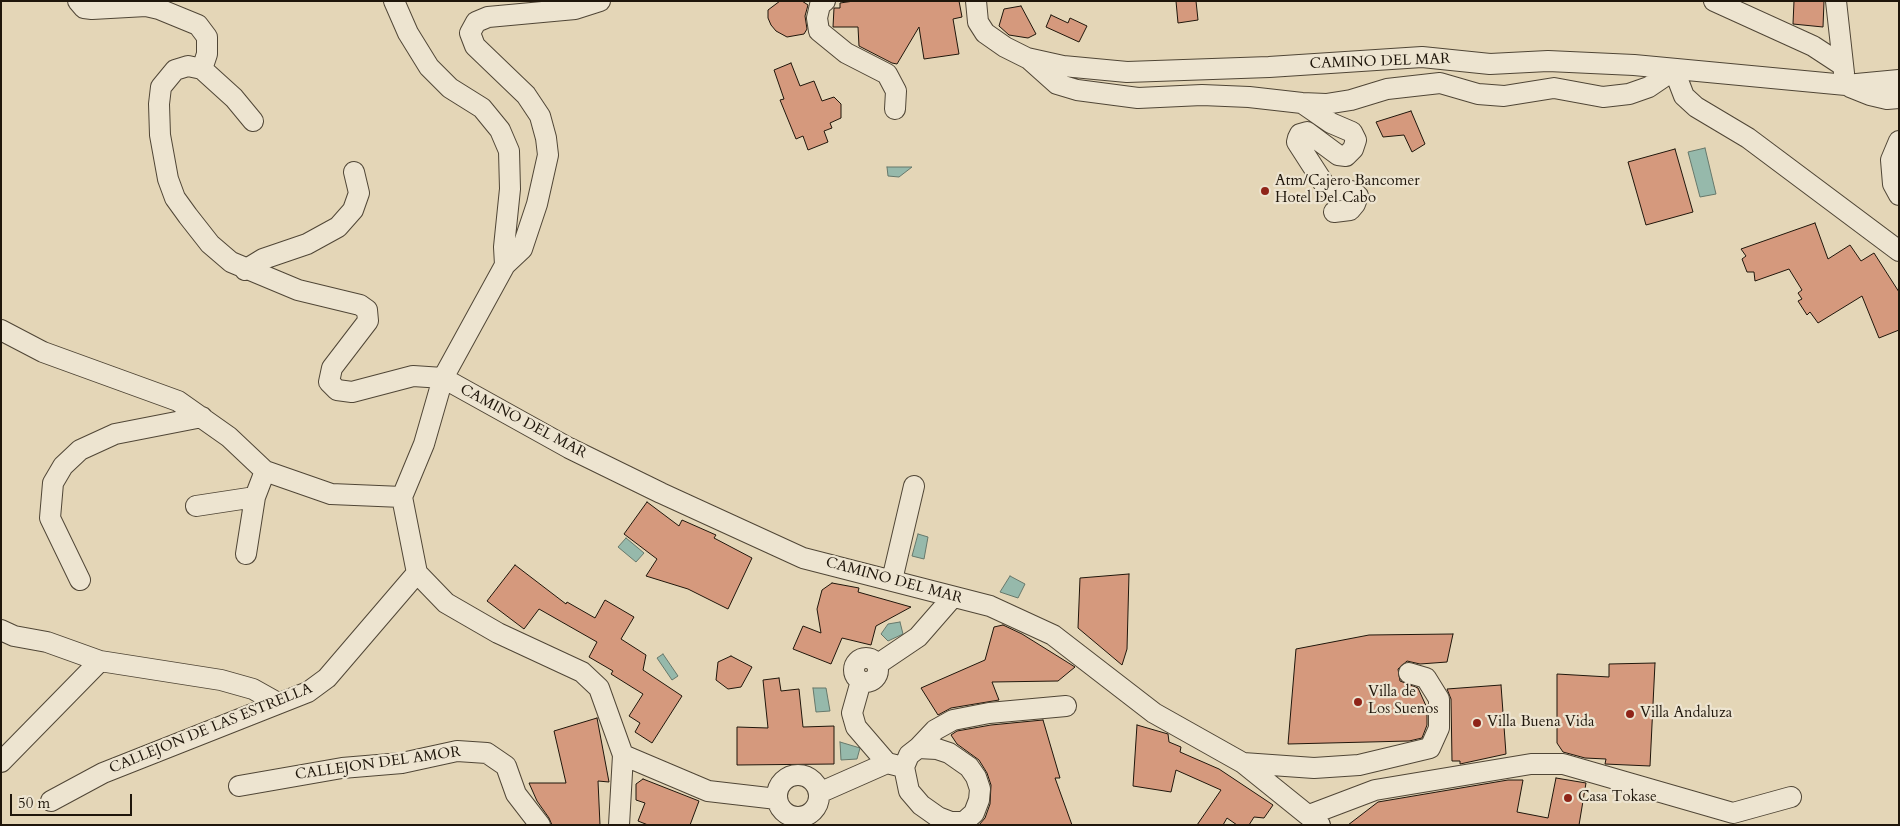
<!DOCTYPE html>
<html>
<head>
<meta charset="utf-8">
<style>
	body { margin:0 }
	#map { position:relative; width:1900px; height:826px; overflow:hidden; background:#e4d6b7; font-family:Cardo,serif }
	canvas { display:block }
	.frame { position:absolute; inset:0; border:2px solid #1f160b; pointer-events:none }
	.scale { position:absolute; left:10px; top:794px; width:122px; height:22px; box-sizing:border-box; border:2px solid #1f160b; border-top:0; padding-left:6px; font-size:15px; line-height:18px; white-space:nowrap; color:#1f160b; -webkit-text-stroke:4px #ede4d0; paint-order:stroke }
</style>
</head>
<body>
<div id="map">
<canvas width="1900" height="826"></canvas>
<div class="frame"></div>
<div class="scale">50 m</div>
</div>
<script>
const c = document.querySelector('canvas').getContext('2d');
c.lineJoin = 'round';
function paint(path, color) {
  c.fillStyle = color;
  c.fill(path, 'evenodd');
}
function poly(rows) {
  const path = new Path2D();
  for (const r of rows) {
    if (r.length === 3) {
      path.moveTo(r[0] + r[2], r[1]);
      path.arc(r[0], r[1], r[2], 0, 2 * Math.PI);
      continue;
    }
    path.moveTo(r[0], r[1]);
    for (let i = 2; i < r.length; i += 2) path.lineTo(r[i], r[i + 1]);
  }
  return path;
}
function trace(path, color, width, dash) {
  c.strokeStyle = color;
  c.lineWidth = width;
  c.lineCap = dash ? 'butt' : 'round';
  c.setLineDash(dash || []);
  c.stroke(path);
}
function write(font, color, halo, rows, align = 'center') {
  c.font = font + ' Cardo,serif';
  c.lineWidth = 4.5;
  c.setLineDash([]);
  c.textBaseline = 'middle';
  c.strokeStyle = halo;
  c.fillStyle = color;
  for (const [text, x, y, turn = 0] of rows) {
    c.save();
    c.translate(x, y);
    c.rotate((+turn || 0) * Math.PI / 180);
    c.textAlign = isNaN(turn) ? turn : align;
    if (halo) c.strokeText(text, 0, 0);
    c.fillText(text, 0, 0);
    c.restore();
  }
}
const water = poly([
	[1705,148,1716,194,1700,197,1688,152,1705,148],
	[887,167,912,167,899,177,888,176,887,167],
	[918,534,928,537,924,559,912,556,918,534],
	[626,538,644,553,636,562,618,547,626,538],
	[1010,576,1025,584,1018,598,1000,592,1010,576],
	[900,622,903,634,888,641,881,634,888,624,900,622],
	[663,654,678,676,672,680,657,658,663,654],
	[813,688,826,688,830,711,816,712,813,688],
	[840,742,860,748,857,759,841,760,840,742]
]);
paint(water, '#96b9ab');
trace(water, '#66786b', 1);
const building = poly([
	[780,1,802,1,808,5,805,16,807,29,804,34,787,37,776,31,771,25,768,18,768,10,780,1],
	[854,1,959,1,962,17,953,19,959,54,924,59,919,27,897,64,892,63,859,46,858,27,833,27,834,8,840,8,840,3,854,1],
	[1176,1,1196,1,1198,20,1178,23,1176,1],
	[1794,1,1824,1,1823,27,1793,24,1794,1],
	[1021,6,1036,34,1028,38,1009,35,999,26,1004,9,1021,6],
	[1051,15,1068,23,1070,18,1087,26,1079,42,1046,27,1051,15],
	[791,63,800,86,814,81,822,101,834,97,841,104,841,118,830,123,832,128,824,131,828,142,808,150,803,136,796,139,780,100,784,99,774,70,791,63],
	[1411,111,1425,144,1412,152,1404,135,1383,137,1376,122,1411,111],
	[1675,149,1693,212,1646,225,1628,162,1675,149],
	[1815,223,1828,259,1850,245,1861,261,1874,253,1899,292,1899,330,1879,338,1862,296,1818,323,1810,312,1807,315,1798,301,1802,299,1798,293,1802,290,1789,269,1755,281,1754,272,1747,272,1742,259,1746,256,1741,249,1815,223],
	[647,502,679,526,682,520,716,535,714,538,752,558,728,609,688,589,646,576,657,559,624,534,647,502],
	[515,565,566,604,567,602,595,618,605,600,634,617,621,639,646,655,643,670,682,696,652,743,635,732,640,723,629,716,643,694,611,674,613,671,589,657,597,642,539,609,524,629,487,601,515,565],
	[1129,574,1127,649,1122,665,1078,628,1080,578,1129,574],
	[832,583,859,588,858,592,911,607,876,626,871,645,842,638,831,664,793,649,803,626,821,633,817,609,822,590,832,583],
	[1003,625,1022,634,1075,667,1058,681,992,682,999,700,951,708,938,715,921,688,985,660,994,627,1003,625],
	[1453,634,1447,662,1420,664,1407,661,1398,669,1400,681,1418,688,1427,708,1427,725,1422,738,1409,741,1288,744,1296,649,1369,635,1453,634],
	[731,656,752,667,741,687,728,689,716,680,718,662,731,656],
	[1655,663,1650,766,1605,764,1606,759,1585,758,1563,752,1557,743,1557,674,1609,677,1609,664,1655,663],
	[779,678,781,691,799,689,803,727,834,726,834,764,737,765,737,727,768,728,763,680,779,678],
	[1501,685,1506,754,1460,764,1460,761,1452,761,1451,699,1447,689,1501,685],
	[597,718,609,782,598,781,600,825,552,825,549,818,537,801,529,783,566,783,554,731,597,718],
	[1043,720,1060,778,1055,778,1072,825,979,825,985,818,990,804,991,785,987,773,979,760,957,744,951,735,957,731,991,725,1043,720],
	[1137,725,1168,734,1169,742,1181,747,1180,752,1219,769,1273,805,1264,818,1254,817,1249,825,1237,825,1227,818,1223,825,1197,825,1221,790,1176,770,1171,792,1133,786,1137,725],
	[1556,778,1586,783,1579,825,1348,825,1378,802,1508,780,1523,780,1517,812,1548,818,1556,778],
	[643,779,699,801,690,825,648,825,638,821,645,803,636,800,636,784,643,779]
]);
paint(building, '#d5997d');
trace(building, '#1f160b', 1);
const minor = poly([
	[78,1,84,8,92,9,146,6,159,9,198,25,207,37,207,54,202,69],
	[394,1,408,33,429,67,450,88,482,108,500,130,509,151,510,189,504,247,505,265],
	[600,1,575,9,488,17,476,22,470,33,475,46,526,95,540,116,546,138,548,155,537,204,522,249,505,265,443,378,424,444,402,497,417,573,446,603,498,633,582,672,599,688,623,755,619,825],
	[825,1,820,5,817,18,819,31,846,53,887,74,896,91,895,109],
	[976,1,978,22,985,33,1005,47,1027,58,1063,66,1127,72,1269,67,1422,57,1490,64,1548,61,1634,65,1846,85,1899,80],
	[1714,1,1813,46,1842,65],
	[1836,1,1844,73],
	[1029,59,1057,84,1077,90,1138,98,1202,95,1249,97,1302,103,1326,104,1351,100,1387,89,1440,83,1478,94,1504,96,1554,88,1603,97,1629,94,1649,87,1674,70],
	[1674,70,1684,96,1696,107,1748,138,1899,251],
	[1850,87,1870,95,1887,99,1899,98],
	[1302,103,1331,123,1352,132,1356,140,1353,149,1346,156,1338,155,1307,132,1300,134,1298,138,1297,142,1326,187,1335,190,1351,191,1358,196,1355,204,1350,210,1334,212],
	[253,121,234,98,202,69,188,66,175,70,161,87,159,104,160,135,168,179,175,198,188,216,210,244,231,262,298,290,360,305,367,310,368,321,332,368,329,382,337,390,352,392,413,376,443,378,569,448,661,493,803,558,990,606,1053,635,1154,713,1243,763,1320,825],
	[1899,141,1891,160,1893,184,1899,195],
	[245,270,263,259,307,244,338,227,353,210,359,193,354,172],
	[1,330,43,352,178,401,229,437,265,471,331,494,402,497],
	[196,506,255,497],
	[246,554,255,497,265,471],
	[80,580,50,518,53,483,63,466,80,450,115,434,202,417],
	[892,580,914,486],
	[1,630,14,636,47,642,100,661,221,680,253,689,278,703],
	[866,670,12],
	[878,664,918,637,952,598],
	[861,681,852,713,856,727,887,763],
	[918,748,937,749,949,753,969,767,976,777,980,789,979,800,974,813,964,822,951,822,938,817,921,805,909,791,904,767,909,755,918,748],
	[918,748,935,730,953,720,989,713,1066,706],
	[623,755,708,791,777,799],
	[1,762,100,661],
	[1243,763,1314,768,1359,765,1430,748,1439,728,1439,699,1426,678,1409,673],
	[798,796,21],
	[239,786,342,768,402,763,457,751,487,753,506,766,516,794,540,825],
	[819,793,887,763,899,766],
	[51,801,103,773,308,692,327,678,417,573],
	[1309,815,1375,790,1531,764,1563,764,1733,813,1791,797]
]);
trace(minor, '#504636', 22);
trace(minor, '#ede4d0', 20);
for (const [x, y, r, color] of [
	[1265,191,5,"#8f2418"],
	[1358,702,5,"#8f2418"],
	[1630,714,5,"#8f2418"],
	[1477,723,5,"#8f2418"],
	[1568,798,5,"#8f2418"]
]) {
  const dot = new Path2D();
  dot.arc(x, y, r, 0, 2 * Math.PI);
  c.fillStyle = color;
  c.fill(dot);
  trace(dot, '#ede4d0', 2);
}
write('15px', '#1f160b', '#ede4d0', [
	["CAMINO DEL MAR",1380,62,-2],
	["CAMINO DEL MAR",523,422,28],
	["CAMINO DEL MAR",894,581,15],
	["CALLEJON DE LAS ESTRELLA",211,729,-22],
	["CALLEJON DEL AMOR",378,764,-8]
]);
write('15px', '#1f160b', '#ede4d0', [
	["Atm/Cajero Bancomer",1275,182],
	["Hotel Del Cabo",1275,199],
	["Villa de",1368,693],
	["Los Suenos",1368,710],
	["Villa Andaluza",1640,714],
	["Villa Buena Vida",1487,723],
	["Casa Tokase",1578,798]
], 'left');
</script>
</body>
</html>
